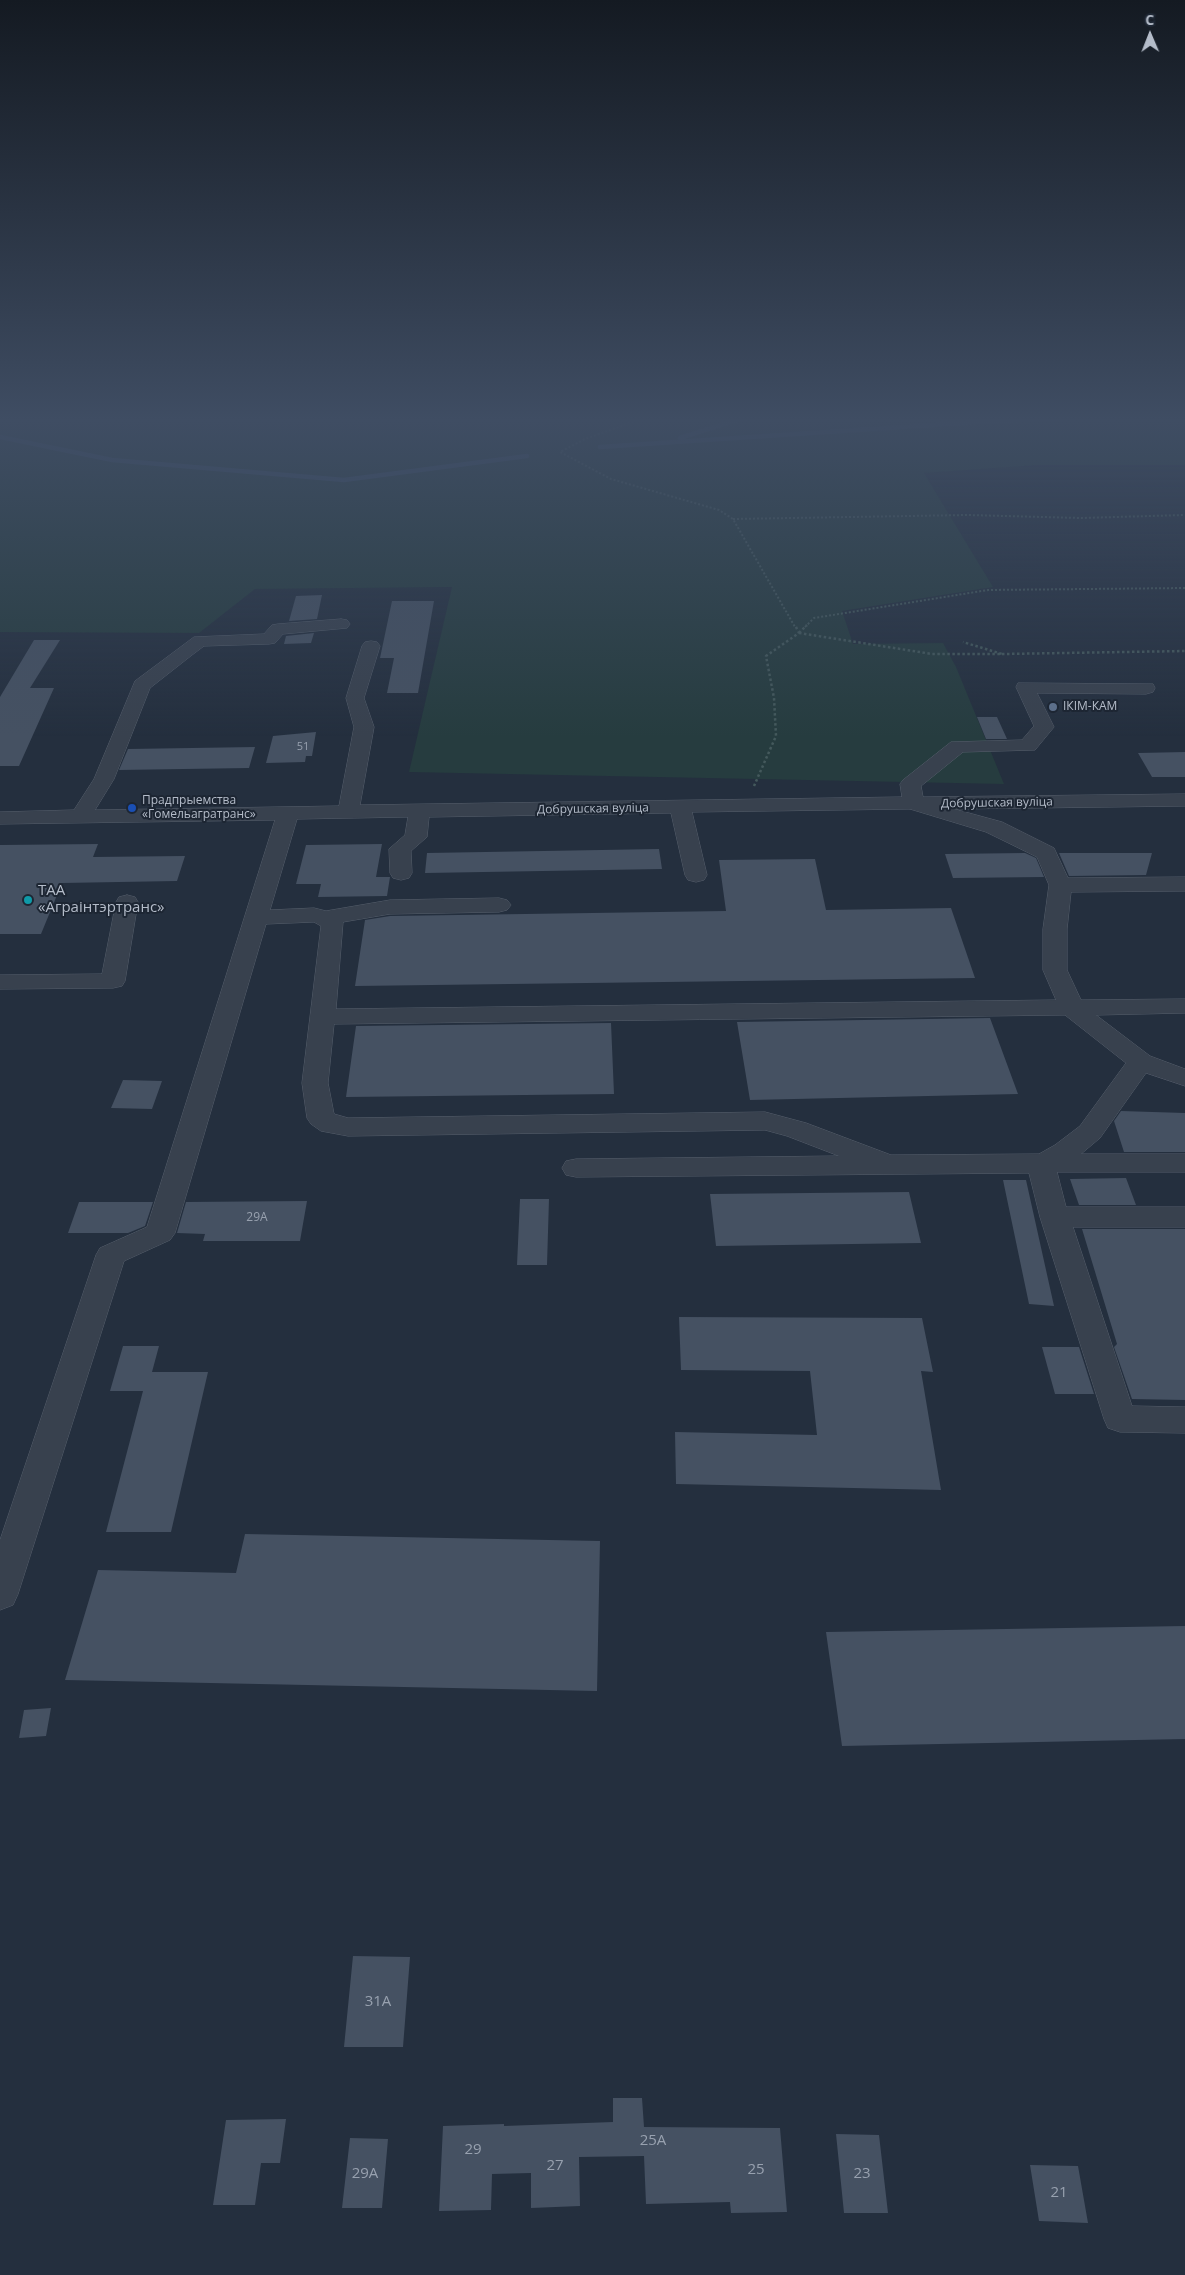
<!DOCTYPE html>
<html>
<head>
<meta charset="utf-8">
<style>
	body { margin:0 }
	#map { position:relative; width:1185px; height:2275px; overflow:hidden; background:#242f3e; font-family:"Open Sans",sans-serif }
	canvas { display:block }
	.north { position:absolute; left:1125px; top:10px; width:50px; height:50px; -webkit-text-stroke:4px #1d2633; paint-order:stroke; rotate:359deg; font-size:14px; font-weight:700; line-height:20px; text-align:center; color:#b4bcc9 }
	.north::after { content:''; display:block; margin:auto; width:18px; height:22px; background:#b4bcc9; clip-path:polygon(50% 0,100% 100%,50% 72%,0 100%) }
</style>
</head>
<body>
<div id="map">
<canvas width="1185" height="2275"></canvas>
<div class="north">С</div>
</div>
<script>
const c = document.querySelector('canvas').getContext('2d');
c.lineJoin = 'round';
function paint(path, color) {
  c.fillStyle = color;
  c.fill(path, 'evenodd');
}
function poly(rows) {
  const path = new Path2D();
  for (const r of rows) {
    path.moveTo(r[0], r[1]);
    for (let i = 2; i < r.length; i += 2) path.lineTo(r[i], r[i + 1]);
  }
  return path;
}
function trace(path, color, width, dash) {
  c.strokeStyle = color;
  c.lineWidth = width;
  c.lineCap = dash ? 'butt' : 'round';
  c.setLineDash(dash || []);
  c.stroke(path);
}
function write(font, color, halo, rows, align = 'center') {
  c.font = font + ' "Open Sans",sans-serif';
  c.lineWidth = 4;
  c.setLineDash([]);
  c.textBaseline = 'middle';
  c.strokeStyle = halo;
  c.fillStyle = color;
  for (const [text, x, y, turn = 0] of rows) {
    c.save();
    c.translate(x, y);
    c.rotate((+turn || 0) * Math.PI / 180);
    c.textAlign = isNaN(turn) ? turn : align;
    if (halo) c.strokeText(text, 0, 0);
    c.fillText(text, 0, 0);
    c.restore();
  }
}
paint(poly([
	[0,419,1185,419,1185,465,1038,465,924,473,993,587,842,611,853,644,943,643,956,667,1004,784,409,772,452,587,255,589,199,633,0,632]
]), '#263c3f');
trace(poly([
	[0,437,112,460,344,480,527,456],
	[680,438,740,419],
	[600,447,993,421,1060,419]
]), '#394c67', 4.5);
paint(poly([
	[322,595,317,619,289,621,296,596],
	[392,601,434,601,418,693,387,693,394,658,380,658],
	[314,633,311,643,284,644,286,636],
	[34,640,60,640,30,688,54,688,19,766,0,766,0,697],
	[977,717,997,717,1007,739,986,739],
	[316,732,312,756,306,756,305,762,266,763,273,736],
	[255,747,249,768,119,770,128,749],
	[1185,752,1185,777,1152,777,1138,753],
	[98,844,93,857,185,856,177,881,62,883,41,934,0,934,0,845],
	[382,844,376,877,390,877,387,896,318,897,321,884,296,884,306,845],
	[659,849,662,869,425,873,427,853],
	[1025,853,1036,858,1044,877,953,878,945,854],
	[1059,853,1152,853,1146,875,1069,876],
	[815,859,826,910,951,908,975,978,355,986,365,920,390,916,726,911,719,860],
	[990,1018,1018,1094,750,1100,737,1022],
	[611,1023,614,1094,346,1097,356,1026],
	[123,1080,162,1081,152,1109,111,1108],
	[1121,1111,1185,1113,1185,1152,1124,1152,1114,1121],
	[1126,1178,1136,1205,1079,1205,1070,1179],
	[1003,1180,1026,1180,1054,1306,1029,1304],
	[909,1192,921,1243,716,1246,710,1194],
	[520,1199,549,1199,547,1265,517,1265],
	[307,1201,300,1241,203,1241,205,1234,177,1233,186,1202],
	[79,1202,153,1202,145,1226,128,1233,68,1233],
	[1082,1229,1185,1229,1185,1400,1132,1399,1114,1347,1117,1344],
	[679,1317,922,1318,933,1372,921,1371,941,1490,676,1484,675,1432,817,1435,810,1371,681,1370],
	[123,1346,159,1346,152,1372,208,1372,171,1532,106,1532,143,1391,110,1391],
	[1042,1347,1079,1347,1094,1394,1055,1394],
	[245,1534,600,1541,597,1691,65,1680,98,1570,236,1573],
	[1185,1626,1185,1739,842,1746,826,1632],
	[51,1708,46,1736,19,1738,24,1710],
	[353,1956,410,1957,403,2047,344,2047],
	[613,2098,642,2098,644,2127,780,2128,787,2212,731,2213,730,2202,646,2204,644,2156,579,2157,580,2206,531,2208,531,2173,492,2174,491,2210,439,2211,443,2126,504,2124,504,2126,613,2122],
	[286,2119,280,2163,261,2163,255,2205,213,2205,226,2120],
	[836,2134,879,2135,888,2213,844,2213],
	[350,2138,388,2139,382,2208,342,2208],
	[1030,2165,1078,2166,1088,2223,1039,2221]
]), '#455162');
const minor = poly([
	[341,619,347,620,350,624,347,628,283,634,275,643,269,644,204,646,192,655,150,688,114,779,95,810,339,806,354,727,346,698,362,646,365,642,371,641,377,642,380,646,364,698,374,727,360,805,902,797,900,784,903,780,951,742,1022,740,1034,726,1016,687,1018,683,1153,684,1155,688,1153,692,1146,694,1037,693,1054,727,1035,750,963,752,921,786,923,797,1185,794,1185,806,954,809,1002,822,1054,848,1068,878,1185,877,1185,891,1071,892,1067,929,1067,970,1081,1000,1185,999,1185,1013,1096,1015,1150,1056,1185,1069,1185,1086,1146,1073,1100,1138,1081,1154,1185,1154,1185,1172,1057,1172,1066,1207,1185,1207,1185,1227,1073,1227,1132,1406,1185,1407,1185,1433,1120,1432,1108,1428,1104,1419,1040,1217,1029,1173,576,1177,566,1175,562,1168,566,1161,576,1159,839,1156,787,1136,765,1130,348,1136,321,1131,311,1124,307,1118,302,1083,321,926,314,922,266,924,175,1233,170,1240,124,1261,18,1594,13,1605,0,1610,0,1540,96,1255,100,1248,147,1227,275,820,0,824,0,812,74,810,94,779,135,681,194,637,264,634,272,625,278,624,341,619],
	[910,809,986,832,1037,857,1049,885,1043,929,1043,970,1056,1000,336,1009,343,922,390,914,499,912,507,910,511,905,507,900,499,898,390,900,326,911,314,908,270,910,297,819,408,817,405,835,389,849,390,873,393,878,401,880,409,878,412,873,411,851,427,837,429,817,671,813,685,875,688,880,696,882,704,880,707,875,692,812,910,809],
	[1065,1015,1126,1063,1080,1126,1055,1145,1039,1154,891,1155,806,1123,765,1112,348,1118,334,1114,328,1083,334,1024,1065,1015],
	[127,895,135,897,138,902,125,981,122,986,113,988,0,989,0,975,102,974,116,902,119,897,127,895]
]);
trace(minor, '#565f6c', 1);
trace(poly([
	[641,419,585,439,560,452,611,479,719,510,733,519,795,627],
	[733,519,967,515,1081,518,1185,515],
	[805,627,814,618,988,590,1185,588]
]), '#44595c', 2, [2, 2]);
trace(poly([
	[799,633,807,625],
	[799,633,932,654,1002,654,963,642],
	[1002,654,1185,651],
	[754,786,776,736,774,698,766,656,799,633,795,625]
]), '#44595c', 2.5, [2.5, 2.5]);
paint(minor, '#38414e');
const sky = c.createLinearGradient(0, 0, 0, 737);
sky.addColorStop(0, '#141a22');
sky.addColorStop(0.57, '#3f4d63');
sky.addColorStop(1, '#3f4d6300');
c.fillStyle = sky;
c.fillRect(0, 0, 1185, 737);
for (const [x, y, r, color] of [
	[1053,707,5,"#5c6f8a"],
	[132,808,5,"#1a4fb4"],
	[28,900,5,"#0f9aa8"]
]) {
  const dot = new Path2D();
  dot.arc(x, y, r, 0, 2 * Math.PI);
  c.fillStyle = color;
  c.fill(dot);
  trace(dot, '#1d2633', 2);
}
write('11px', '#98a1af', null, [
	["51",303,747]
]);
write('12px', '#b4bcc9', '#1d2633', [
	["ІКІМ-КАМ",1063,707],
	["Прадпрыемства",142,801],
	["«Гомельагратранс»",142,815]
], 'left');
write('12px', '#b4bcc9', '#1d2633', [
	["Добрушская вуліца",997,803,-1],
	["Добрушская вуліца",593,809,-1]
]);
write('12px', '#98a1af', null, [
	["29А",257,1218]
]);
write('15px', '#b4bcc9', '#1d2633', [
	["ТАА",38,891],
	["«Аграінтэртранс»",38,908]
], 'left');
write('15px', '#98a1af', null, [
	["31А",378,2002],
	["25А",653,2141],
	["29",473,2150],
	["27",555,2166],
	["25",756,2170],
	["29А",365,2174],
	["23",862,2174],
	["21",1059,2193]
]);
</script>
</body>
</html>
